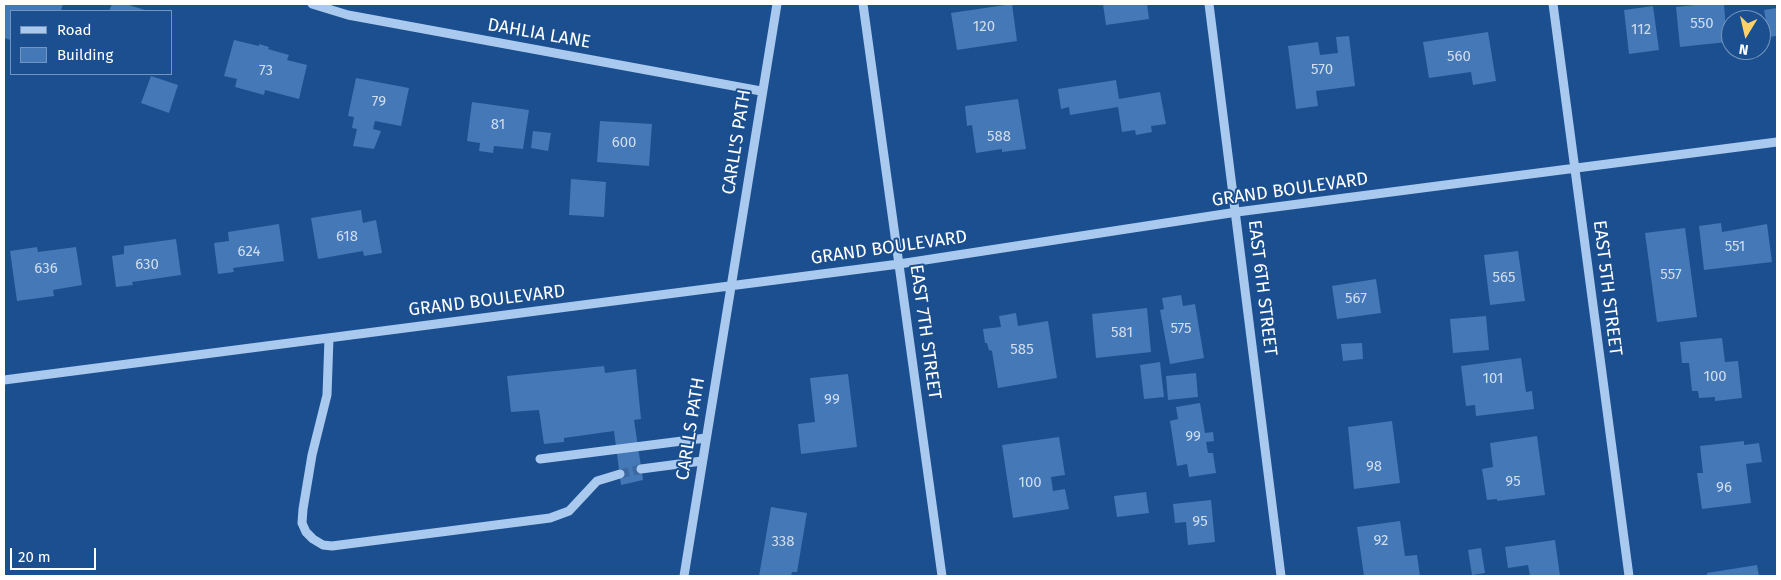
<!DOCTYPE html>
<html>
<head>
<meta charset="utf-8">
<style>
	body { margin:0 }
	#map { position:relative; width:1781px; height:580px; overflow:hidden; background:#1b4f8f; font-family:"Fira Sans",sans-serif }
	canvas { display:block }
	.frame { position:absolute; inset:0; border:5px solid #fff; pointer-events:none }
	.legend { position:absolute; left:10px; top:10px; width:162px; height:65px; box-sizing:border-box; background:#1b4f8f; border:1px solid #7695bc; margin:0; padding:6px 9px; list-style:none; font-size:15px; color:#fff }
	.legend li { display:flex; align-items:center; gap:10px; height:25px }
	.legend b { width:25px; border:1px solid #7695bc }
	.north { position:absolute; left:1721px; top:10px; width:50px; height:50px; box-sizing:border-box; background:#1b4f8f; border:1px solid #7695bc; border-radius:50%; rotate:189deg; font-size:14px; font-weight:700; line-height:20px; text-align:center; color:#fff }
	.north::after { content:''; display:block; margin:auto; width:18px; height:22px; background:#ffd166; clip-path:polygon(50% 0,100% 100%,50% 72%,0 100%) }
	.scale { position:absolute; left:10px; top:548px; width:86px; height:22px; box-sizing:border-box; border:2px solid #fff; border-top:0; padding-left:6px; font-size:15px; line-height:18px; white-space:nowrap; color:#fff; -webkit-text-stroke:4px #1b4f8f; paint-order:stroke }
</style>
</head>
<body>
<div id="map">
<canvas width="1781" height="580"></canvas>
<div class="frame"></div>
<ul class="legend">
<li><b style="height:6px;background:#a9c9ee"></b>Road</li>
<li><b style="height:14px;background:#4478b7"></b>Building</li>
</ul>
<div class="north">N</div>
<div class="scale">20 m</div>
</div>
<script>
const c = document.querySelector('canvas').getContext('2d');
c.lineJoin = 'round';
function paint(path, color) {
  c.fillStyle = color;
  c.fill(path, 'evenodd');
}
function poly(rows) {
  const path = new Path2D();
  for (const r of rows) {
    path.moveTo(r[0], r[1]);
    for (let i = 2; i < r.length; i += 2) path.lineTo(r[i], r[i + 1]);
  }
  return path;
}
function trace(path, color, width, dash) {
  c.strokeStyle = color;
  c.lineWidth = width;
  c.lineCap = dash ? 'butt' : 'round';
  c.setLineDash(dash || []);
  c.stroke(path);
}
function write(font, color, halo, rows, align = 'center') {
  c.font = font + ' "Fira Sans",sans-serif';
  c.lineWidth = 4;
  c.setLineDash([]);
  c.textBaseline = 'middle';
  c.strokeStyle = halo;
  c.fillStyle = color;
  for (const [text, x, y, turn = 0] of rows) {
    c.save();
    c.translate(x, y);
    c.rotate((+turn || 0) * Math.PI / 180);
    c.textAlign = isNaN(turn) ? turn : align;
    if (halo) c.strokeText(text, 0, 0);
    c.fillText(text, 0, 0);
    c.restore();
  }
}
paint(poly([
	[4,4,63,4,61,11,11,11,11,40,4,38],
	[112,4,126,4,148,11,109,11],
	[1012,4,1017,41,957,50,951,13],
	[1103,4,1147,4,1149,19,1106,25],
	[1704,4,1724,4,1727,42,1680,47,1676,7],
	[1653,6,1659,50,1629,54,1624,10],
	[1777,8,1777,36,1769,37,1764,10],
	[1488,32,1496,81,1473,85,1471,72,1429,78,1423,42],
	[1349,36,1355,86,1316,91,1318,106,1296,109,1288,46,1318,42,1320,55,1338,53,1336,37],
	[234,40,259,46,259,44,269,47,268,49,289,55,287,60,307,65,299,99,265,90,264,95,235,87,237,79,224,76],
	[151,76,178,85,169,113,141,103],
	[356,78,409,88,401,126,375,121,373,129,381,131,374,149,353,146,357,129,352,128,354,117,348,116],
	[1116,80,1119,99,1160,92,1166,124,1151,126,1152,132,1136,135,1135,130,1122,132,1118,107,1070,115,1069,107,1061,109,1058,89],
	[1018,99,1026,149,1002,152,1002,149,976,153,972,125,967,126,965,106],
	[472,102,529,110,523,149,494,146,493,153,479,151,480,143,467,141],
	[600,121,652,124,649,166,597,162],
	[533,131,551,133,548,151,531,148],
	[571,179,606,182,604,217,569,215],
	[361,210,363,223,376,220,382,253,364,256,363,251,318,259,311,218],
	[1721,223,1722,232,1767,224,1772,262,1704,270,1699,226],
	[279,224,284,261,233,268,234,272,218,274,214,243,229,241,228,232],
	[1685,228,1697,317,1657,322,1645,233],
	[176,239,181,275,132,282,133,285,116,287,112,256,124,254,124,246],
	[37,247,38,252,76,247,82,285,53,290,54,296,17,301,10,251],
	[1518,251,1525,301,1490,305,1484,255],
	[1376,279,1381,313,1337,319,1332,286],
	[1181,295,1183,306,1195,304,1204,358,1170,364,1160,310,1164,309,1162,298],
	[1147,308,1151,352,1096,358,1092,314],
	[1016,313,1018,326,1048,321,1057,378,998,388,992,351,989,350,987,343,985,343,983,329,1001,327,999,316],
	[1486,316,1489,350,1453,353,1450,319],
	[1722,338,1725,362,1738,361,1742,398,1715,401,1715,397,1699,398,1698,391,1692,391,1689,363,1682,363,1680,342],
	[1362,343,1363,359,1343,361,1341,344],
	[1521,358,1526,392,1532,391,1534,409,1476,416,1475,405,1466,406,1461,366],
	[1160,362,1164,397,1144,399,1140,365],
	[604,366,605,373,636,369,641,419,634,420,643,480,621,485,614,431,564,438,564,442,544,444,539,410,511,412,507,376],
	[1196,373,1198,397,1168,400,1166,376],
	[848,374,857,447,801,454,798,424,815,422,810,378],
	[1200,403,1205,433,1213,432,1214,441,1206,442,1208,453,1213,453,1216,473,1189,477,1187,464,1177,466,1170,421,1178,419,1176,407],
	[1392,421,1400,483,1354,489,1348,427],
	[1537,436,1545,495,1497,501,1497,499,1487,500,1482,469,1493,467,1490,443],
	[1059,437,1065,475,1051,477,1053,491,1065,489,1069,509,1013,518,1002,445],
	[1744,441,1744,445,1759,443,1762,462,1746,464,1751,503,1702,509,1697,473,1703,473,1700,446],
	[1146,492,1149,513,1117,517,1114,496],
	[1211,500,1215,542,1188,545,1186,522,1175,523,1173,504],
	[771,507,807,513,797,572,792,572,791,576,759,576],
	[1400,521,1405,556,1417,555,1420,576,1364,576,1357,527],
	[1555,540,1560,576,1530,576,1528,565,1508,568,1505,547],
	[1481,548,1485,573,1472,575,1468,550],
	[1757,565,1759,576,1707,576,1707,573]
]), '#4478b7');
trace(poly([
	[620,474,641,469]
]), '#3d69a0', 9, [9, 4.5]);
trace(poly([
	[312,4,348,15,761,91],
	[863,4,942,576],
	[1209,4,1281,576],
	[1553,4,1629,576],
	[329,338,327,395,312,455,303,509,302,523,306,532,313,539,323,545,332,546,550,518,569,511,597,481,620,474],
	[4,380,899,264,1237,212,1777,142],
	[540,459,706,438],
	[641,469,702,461],
	[684,576,777,4]
]), '#a9c9ee', 9);
write('15px', '#d0dded', null, [
	["550",1702,24],
	["120",984,27],
	["112",1641,30],
	["560",1459,57],
	["570",1322,70],
	["73",266,71],
	["79",379,102],
	["81",498,125],
	["588",999,137],
	["600",624,143],
	["618",347,237],
	["551",1735,247],
	["624",249,252],
	["630",147,265],
	["636",46,269],
	["557",1671,275],
	["565",1504,278],
	["567",1356,299],
	["575",1181,329],
	["581",1122,333],
	["585",1022,350],
	["100",1715,377],
	["101",1493,379],
	["99",832,400],
	["99",1193,437],
	["98",1374,467],
	["95",1513,482],
	["100",1030,483],
	["96",1724,488],
	["95",1200,522],
	["92",1381,541],
	["338",783,542]
]);
write('18px', '#fff', '#1b4f8f', [
	["DAHLIA LANE",539,34,10],
	["CARLL'S PATH",737,142,-81],
	["GRAND BOULEVARD",1290,190,-8],
	["GRAND BOULEVARD",889,248,-8],
	["EAST 6TH STREET",1262,288,83],
	["EAST 5TH STREET",1607,288,83],
	["GRAND BOULEVARD",487,301,-7],
	["EAST 7TH STREET",925,332,82],
	["CARLLS PATH",691,429,-81]
]);
</script>
</body>
</html>
